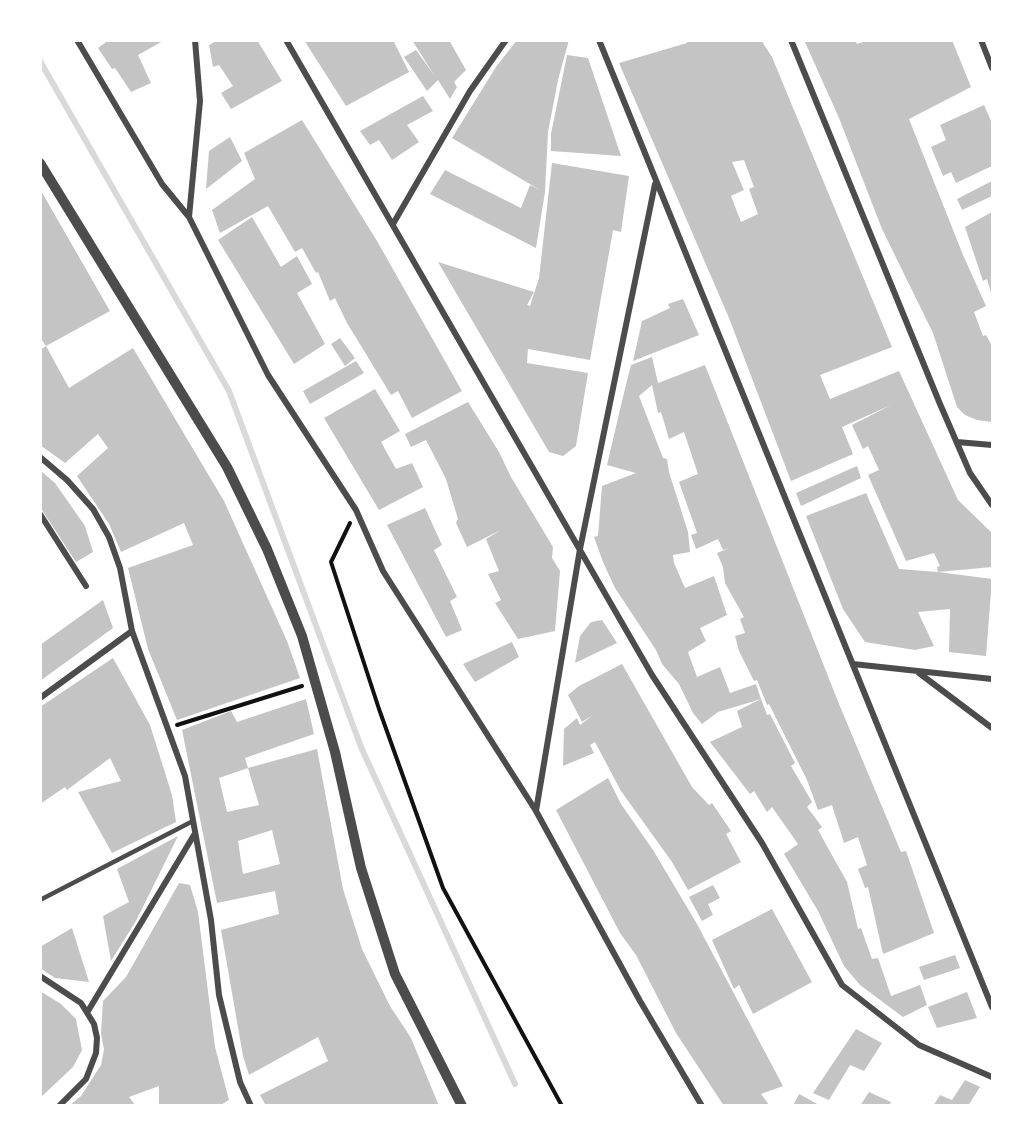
<!DOCTYPE html>
<html>
<head>
<meta charset="utf-8">
<style>
	body { margin:0 }
	#map { position:relative; width:1033px; height:1146px; overflow:hidden; background:#fff; font-family:Poppins,sans-serif }
	canvas { display:block }
	.frame { position:absolute; inset:0; border:42px solid #fff; pointer-events:none }
</style>
</head>
<body>
<div id="map">
<canvas width="1033" height="1146"></canvas>
<div class="frame"></div>
</div>
<script>
const c = document.querySelector('canvas').getContext('2d');
c.lineJoin = 'round';
function poly(rows) {
  const path = new Path2D();
  for (const r of rows) {
    path.moveTo(r[0], r[1]);
    for (let i = 2; i < r.length; i += 2) path.lineTo(r[i], r[i + 1]);
  }
  return path;
}
function trace(path, color, width, dash) {
  c.strokeStyle = color;
  c.lineWidth = width;
  c.lineCap = dash ? 'butt' : 'round';
  c.setLineDash(dash || []);
  c.stroke(path);
}
function paint(path, color) {
  c.fillStyle = color;
  c.fill(path, 'evenodd');
}
trace(poly([
	[40,61,229,391,361,747,515,1084]
]), '#d9d9d9', 6);
paint(poly([
	[109,40,165,40,138,55,151,83,131,92,115,68,112,69,98,48],
	[218,40,257,40,282,81,231,109,221,93,233,86,219,65,213,67,209,45],
	[304,40,393,40,409,72,346,106],
	[412,40,449,40,466,70,454,82,457,87,450,99,438,80,427,91,404,57,416,50,434,75],
	[517,40,569,40,558,80,548,132,545,192,536,248,430,194,445,170,521,208,530,185,540,190,452,138,496,67],
	[686,40,761,40,772,57,892,347,820,375,830,399,899,371,958,500,992,533,992,567,938,572,992,579,986,656,949,652,950,609,918,612,934,646,915,650,865,642,843,609,806,516,866,493,899,569,938,572,937,567,940,566,934,553,906,561,868,475,879,470,868,446,863,449,852,425,891,405,842,427,853,454,791,481,729,318,619,63,687,43],
	[744,160,754,187,749,189,758,214,741,222,731,196,744,190,732,162],
	[804,40,855,40,857,44,869,40,952,40,971,87,909,119,963,255,986,306,974,312,983,336,986,335,992,346,992,422,977,420,965,415,957,407,933,333,882,229,839,118],
	[567,55,588,58,621,156,551,151,551,134],
	[423,96,433,111,407,125,419,142,392,160,379,140,370,145,360,131],
	[984,105,992,123,992,166,956,183,951,172,943,176,931,147,946,140,940,125],
	[302,120,377,241,462,391,412,418,398,391,391,395,347,323,335,298,330,301,318,272,316,273,302,248,295,252,268,206,220,233,212,210,255,179,244,153],
	[230,137,242,161,206,189,209,151],
	[552,163,629,176,621,232,613,230,590,360,528,349,527,363,588,373,576,446,563,456,549,452,438,262,534,292,527,305,530,306,539,278],
	[992,181,992,196,962,210,957,199],
	[40,189,110,311,46,346,40,337],
	[992,212,992,297,987,279,983,281,965,227],
	[252,217,281,267,297,256,312,284,297,293,325,344,294,364,218,240],
	[683,299,699,335,633,361,642,321,670,308,668,304],
	[340,338,355,358,345,366,331,344],
	[46,346,69,388,133,348,224,501,287,641,300,678,177,720,148,649,128,568,193,545,184,523,121,552,109,524,77,476,108,448,98,434,65,463,40,445,40,350],
	[652,357,658,383,705,365,839,704,901,852,906,851,934,933,883,954,868,887,865,888,858,869,867,865,858,837,844,843,832,805,818,810,807,780,769,704,767,705,757,680,754,681,739,651,735,636,745,633,740,619,744,617,725,583,723,567,717,553,730,548,723,550,718,539,696,549,691,535,697,533,679,482,698,474,684,432,669,439,661,412,658,413,652,385,639,396,663,458,667,459,669,472,688,532,690,552,673,555,674,563,685,588,714,576,727,615,700,628,706,641,688,652,697,677,720,667,730,693,756,684,761,699,767,715,770,714,795,763,791,766,812,802,807,807,822,827,818,830,847,882,858,929,861,928,872,959,878,958,891,996,920,985,927,1005,903,1017,860,985,844,966,818,911,784,854,798,844,772,807,767,812,754,791,750,794,710,742,742,727,737,711,761,699,718,712,702,724,693,713,679,684,662,664,656,650,615,588,603,562,594,537,598,536,602,486,636,473,607,465,622,401,631,365],
	[356,361,364,373,310,404,303,391],
	[375,389,400,431,381,442,396,469,412,463,423,487,379,510,324,418],
	[468,402,499,452,511,477,553,547,552,558,560,571,555,631,518,639,495,603,501,600,488,574,499,571,486,539,501,530,467,547,456,523,458,519,446,479,426,440,411,447,405,434],
	[857,466,861,478,801,506,796,493],
	[40,470,55,483,85,526,93,552,76,562,40,507],
	[425,508,442,545,434,550,457,597,450,601,462,630,446,637,387,525],
	[103,600,113,628,40,681,40,645],
	[602,620,617,643,575,663,580,636,591,622],
	[512,642,519,657,475,682,463,664],
	[113,658,150,725,172,795,176,822,112,853,78,792,121,781,110,758,67,790,65,787,40,804,40,707],
	[622,664,692,787,709,805,712,803,731,831,726,834,741,862,688,890,672,862,621,791,595,742,590,745,594,753,563,766,564,729,577,718,580,725,593,715,582,722,568,695,579,686],
	[306,699,314,734,245,758,248,768,219,778,227,812,259,805,248,768,317,749,343,889,362,949,390,1006,411,1038,439,1106,266,1106,260,1095,328,1061,318,1037,249,1075,243,1056,221,930,279,914,275,891,217,903,182,730,231,711,237,722],
	[272,830,280,864,243,874,238,841],
	[608,778,621,804,653,850,697,924,783,1086,761,1094,770,1106,724,1106,676,1033,636,955,620,933,556,810],
	[178,836,136,921,111,961,103,916,129,902,117,869],
	[179,883,190,885,198,912,215,1047,229,1100,219,1106,159,1106,159,1086,129,1097,136,1106,69,1106,81,1096,101,1065,104,1050,101,1033,103,1001,126,977],
	[713,885,720,898,708,904,713,915,702,921,689,897],
	[772,909,812,982,753,1014,739,985,734,989,712,940],
	[72,928,89,982,55,978,40,968,40,947],
	[955,955,960,968,924,980,919,967],
	[40,991,61,1004,76,1019,82,1050,73,1067,40,1098],
	[967,992,977,1018,937,1028,928,1007],
	[856,1029,882,1043,864,1071,850,1065,829,1100,813,1093],
	[965,1080,980,1087,968,1106,933,1106,940,1095,952,1100],
	[869,1092,891,1102,889,1106,860,1106],
	[799,1094,821,1106,793,1106]
]), '#c4c4c4');
trace(poly([
	[350,523,331,562,379,709,443,888,562,1106],
	[177,725,302,686]
]), '#111', 4);
trace(poly([
	[40,900,193,821]
]), '#4c4c4c', 4.5);
trace(poly([
	[77,40,162,184,189,217,268,375,356,510,383,571,536,811,640,1001,702,1106],
	[286,40,652,675,762,843,842,985,919,1045,992,1077],
	[599,40,992,1007],
	[791,40,940,404,970,473,992,505],
	[981,40,992,68],
	[189,217,200,101,195,40],
	[393,224,470,91,506,40],
	[957,442,992,445],
	[40,457,67,480,93,509,109,537,120,568,132,631,185,776,211,920,219,995,240,1082,251,1106],
	[40,514,86,586],
	[853,664,992,679],
	[919,673,992,728],
	[40,698,132,631],
	[536,811,580,549,655,184],
	[40,976,81,1003,94,1024,97,1038,96,1053,86,1079,59,1106],
	[88,1011,194,835]
]), '#4c4c4c', 6);
trace(poly([
	[40,163,227,467,267,549,302,636,335,752,361,868,395,974,462,1106]
]), '#4c4c4c', 10);
</script>
</body>
</html>
